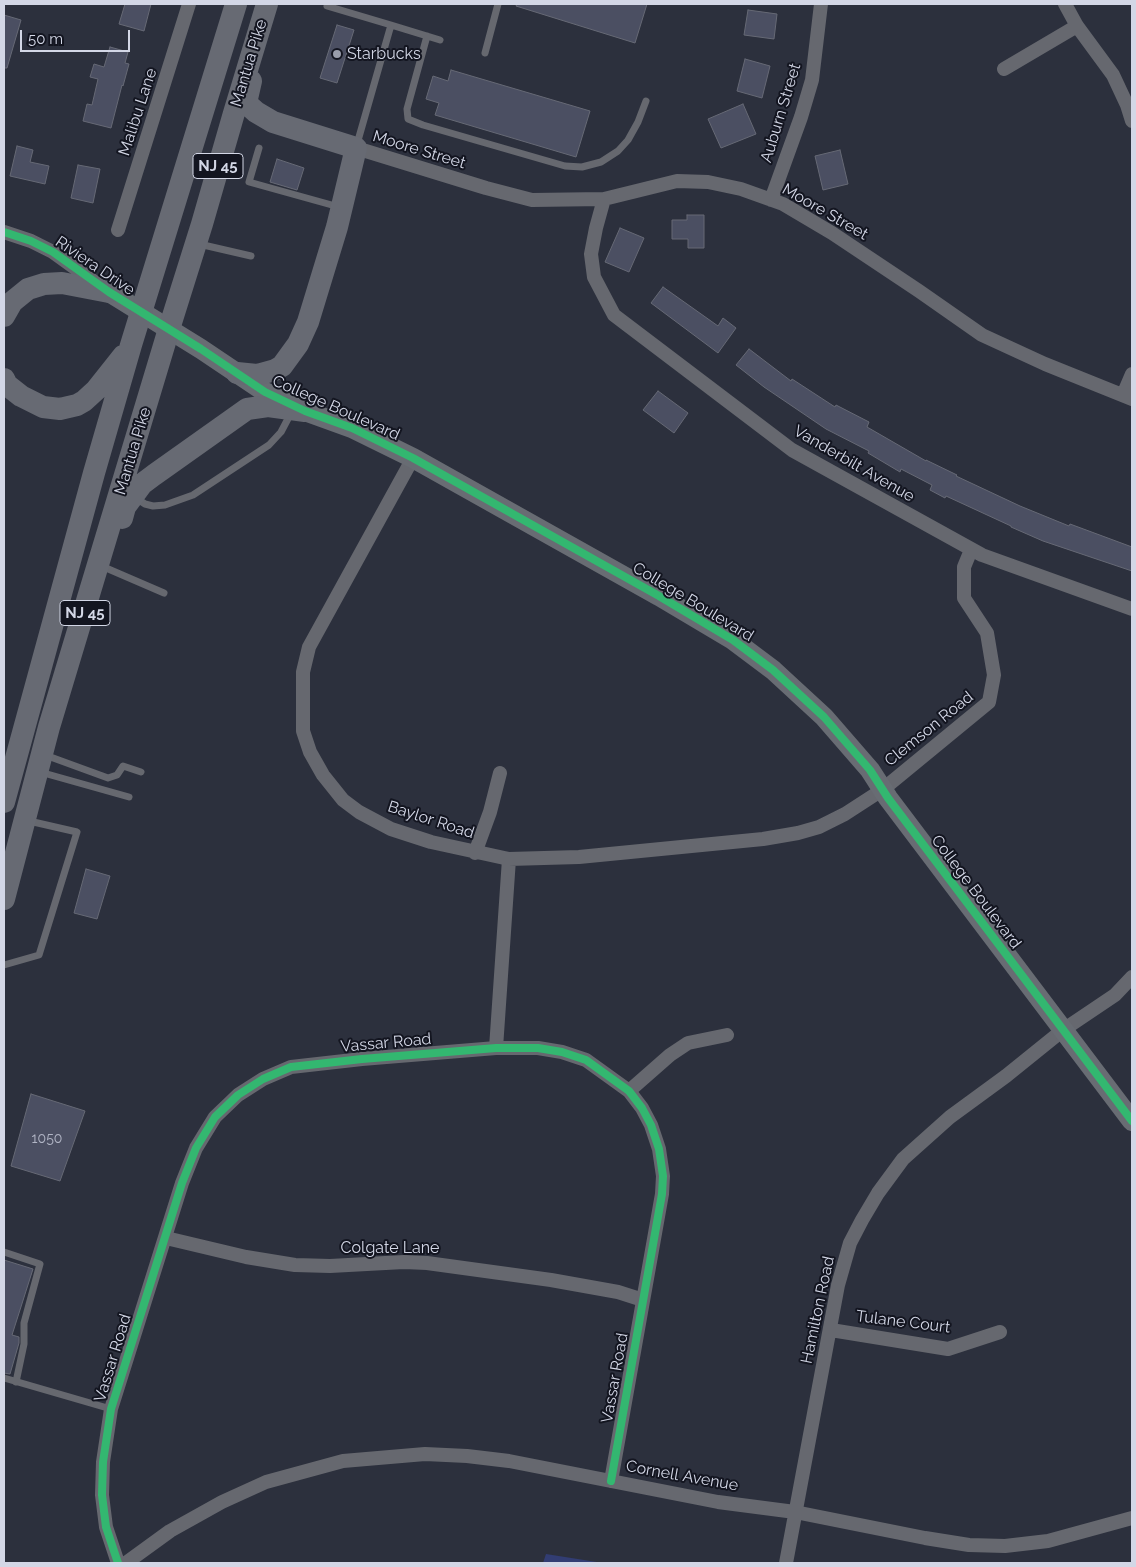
<!DOCTYPE html>
<html>
<head>
<meta charset="utf-8">
<style>
	body { margin:0 }
	#map { position:relative; width:1136px; height:1567px; overflow:hidden; background:#2c303d; font-family:Raleway,sans-serif }
	canvas { display:block }
	.frame { position:absolute; inset:0; border:5px solid #d3d7e6; pointer-events:none }
	.scale { position:absolute; left:20px; top:30px; width:110px; height:22px; box-sizing:border-box; border:2px solid #d3d7e6; border-top:0; padding-left:6px; font-size:15px; line-height:18px; white-space:nowrap; color:#d3d7e6; -webkit-text-stroke:4px #131520; paint-order:stroke }
</style>
</head>
<body>
<div id="map">
<canvas width="1136" height="1567"></canvas>
<div class="frame"></div>
<div class="scale">50 m</div>
</div>
<script>
const c = document.querySelector('canvas').getContext('2d');
c.lineJoin = 'round';
function paint(path, color) {
  c.fillStyle = color;
  c.fill(path, 'evenodd');
}
function poly(rows) {
  const path = new Path2D();
  for (const r of rows) {
    path.moveTo(r[0], r[1]);
    for (let i = 2; i < r.length; i += 2) path.lineTo(r[i], r[i + 1]);
  }
  return path;
}
function trace(path, color, width, dash) {
  c.strokeStyle = color;
  c.lineWidth = width;
  c.lineCap = dash ? 'butt' : 'round';
  c.setLineDash(dash || []);
  c.stroke(path);
}
function write(font, color, halo, rows, align = 'center') {
  c.font = font + ' Raleway,sans-serif';
  c.lineWidth = 4;
  c.setLineDash([]);
  c.textBaseline = 'middle';
  c.strokeStyle = halo;
  c.fillStyle = color;
  for (const [text, x, y, turn = 0] of rows) {
    c.save();
    c.translate(x, y);
    c.rotate((+turn || 0) * Math.PI / 180);
    c.textAlign = isNaN(turn) ? turn : align;
    if (halo) c.strokeText(text, 0, 0);
    c.fillText(text, 0, 0);
    c.restore();
  }
}
paint(poly([
	[546,1554,603,1563,543,1563]
]), '#323d73');
const building = poly([
	[125,4,151,4,144,31,119,24,125,4],
	[517,4,647,4,635,43,516,6,517,4],
	[748,10,777,14,774,39,744,35,748,10],
	[4,15,21,20,7,68,4,68,4,15],
	[337,25,354,30,337,83,320,78,337,25],
	[110,47,128,52,125,63,129,64,123,86,122,85,111,128,83,121,87,104,92,105,98,79,90,77,94,64,104,67,110,47],
	[745,59,770,66,762,98,737,91,745,59],
	[451,70,590,111,576,157,435,115,439,103,426,99,433,76,448,81,451,70],
	[743,104,756,134,721,148,708,119,743,104],
	[17,146,33,150,30,162,49,166,45,184,10,176,17,146],
	[840,150,848,184,823,190,815,156,840,150],
	[277,159,304,168,297,190,270,182,277,159],
	[78,165,100,169,93,203,71,198,78,165],
	[687,215,704,215,704,248,688,248,688,239,672,239,672,220,687,220,687,215],
	[620,228,644,238,629,272,605,262,620,228],
	[663,287,718,326,723,318,736,328,718,353,651,303,663,287],
	[749,349,791,381,792,379,835,407,836,405,869,422,867,427,926,461,926,460,957,475,956,476,1020,506,1069,526,1070,524,1132,547,1132,571,1043,541,1011,527,1011,526,946,496,945,498,930,490,932,485,901,469,900,472,868,453,869,451,826,429,764,387,736,365,749,349],
	[658,391,688,413,674,433,643,410,658,391],
	[86,869,110,876,97,919,74,913,86,869],
	[31,1094,85,1111,60,1181,11,1166,31,1094],
	[4,1260,33,1269,12,1335,19,1337,19,1343,10,1374,4,1373,4,1260]
]);
paint(building, '#4b4f62');
trace(building, '#666975', 1);
trace(poly([
	[327,6,391,25],
	[427,36,407,109,408,119,423,125,565,166,582,167,601,162,618,151,628,140,638,122,646,101],
	[485,53,498,4],
	[357,144,391,25,440,40],
	[259,148,249,182,339,207],
	[199,244,251,256],
	[136,498,145,504,153,506,165,505,193,495,269,445,281,432,291,413],
	[106,568,164,593],
	[45,755,108,778,117,775,123,766,141,772],
	[40,772,129,797],
	[4,965,39,955,77,832,29,821],
	[4,1252,40,1264,24,1323,24,1344,16,1382],
	[4,1378,111,1409]
]), '#66686f', 7);
trace(poly([
	[1065,4,1077,26,1113,75,1127,105,1132,121],
	[1004,69,1077,26],
	[356,148,486,188,532,200,604,199,677,181,708,182,741,189,783,204,832,233,919,291,982,335,1045,364,1132,399],
	[604,199,596,228,591,254,594,277,614,315,792,450,982,555,1132,609],
	[771,200,801,117,812,80,821,4],
	[118,230,189,4],
	[4,232,31,241,53,252,100,286],
	[1123,395,1132,374],
	[413,458,309,647,303,672,303,731,310,752,323,775,343,800,359,812,391,829,431,842,509,859,579,857,763,839,798,833,819,827,845,814,882,790,989,702,994,675,987,633,964,598,964,567,971,550],
	[475,853,490,812,500,773],
	[496,1048,509,859],
	[629,1091,670,1055,688,1043,727,1035],
	[166,1238,246,1257,295,1265,330,1266,404,1262,427,1263,551,1280,618,1292,643,1300],
	[831,1330,948,1349,1000,1332],
	[118,1563,106,1527,102,1495,103,1462,111,1409,182,1183,196,1148,215,1117,238,1095,263,1079,291,1067,362,1059,496,1048,538,1048,562,1052,586,1060,629,1091,642,1108,651,1125,659,1149,663,1176,662,1194,611,1481],
	[126,1563,170,1531,222,1502,266,1482,343,1461,425,1454,467,1456,509,1461,718,1502,795,1512,925,1538,969,1545,1005,1546,1048,1541,1132,1518],
	[786,1563,838,1285,850,1243,862,1220,878,1193,903,1159,950,1117,1006,1076,1063,1030,1115,995,1132,977]
]), '#66686f', 14);
trace(poly([
	[109,292,201,349,265,392,305,411,352,428,413,458,659,596,733,640,773,670,824,717,870,770,888,798,1132,1121]
]), '#686c73', 20);
trace(poly([
	[4,316,12,302,28,289,44,284,62,283,109,292],
	[237,373,257,375,275,370,282,366,298,344,308,322,337,227,356,148,273,122,256,112,246,103,251,81],
	[4,379,7,385,21,396,43,407,60,409,77,405,84,401,96,390,123,356],
	[122,518,125,507,142,484,154,475,247,409,268,406,305,411],
	[4,802,94,473,131,345,236,4],
	[4,899,49,727,169,329,202,224,234,113,267,4]
]), '#676a73', 22);
trace(poly([
	[4,232,31,241,53,252,109,292,201,349,265,392,305,411,352,428,413,458,659,596,733,640,773,670,824,717,870,770,888,798,1132,1121],
	[118,1563,106,1527,102,1495,103,1462,111,1409,182,1183,196,1148,215,1117,238,1095,263,1079,291,1067,362,1059,496,1048,538,1048,562,1052,586,1060,629,1091,642,1108,651,1125,659,1149,663,1176,662,1194,611,1481]
]), '#33b770', 8);
for (const [x, y, r, color] of [
	[337,54,5,"#999dab"]
]) {
  const dot = new Path2D();
  dot.arc(x, y, r, 0, 2 * Math.PI);
  c.fillStyle = color;
  c.fill(dot);
  trace(dot, '#131520', 2);
}
write('14px', '#b1b5c5', null, [
	["1050",47,1139]
]);
for (const [x, y, w] of [
	[218,166,50],
	[85,613,50]
]) {
  const box = new Path2D();
  box.roundRect(x - w / 2, y - 12.5, w, 25, 4);
  c.fillStyle = '#131520';
  c.fill(box);
  trace(box, '#d3d7e6', 1);
}
write('bold 15px', '#d3d7e6', null, [
	["NJ 45",218,166],
	["NJ 45",85,613]
]);
write('16px', '#d3d7e6', '#131520', [
	["Starbucks",347,54]
], 'left');
write('16px', '#d3d7e6', '#131520', [
	["Mantua Pike",249,63,-73],
	["Malibu Lane",138,112,-72],
	["Auburn Street",781,113,-73],
	["Moore Street",419,150,17],
	["Moore Street",825,212,30],
	["Riviera Drive",95,266,34],
	["College Boulevard",336,408,24],
	["Mantua Pike",133,451,-73],
	["Vanderbilt Avenue",854,464,30],
	["College Boulevard",693,602,31],
	["Clemson Road",929,729,-39],
	["Baylor Road",431,820,18],
	["College Boulevard",976,892,53],
	["Vassar Road",386,1043,-5],
	["Colgate Lane",390,1248],
	["Hamilton Road",818,1310,-78],
	["Tulane Court",903,1322,7],
	["Vassar Road",113,1358,-73],
	["Vassar Road",615,1378,-80],
	["Cornell Avenue",682,1476,10]
]);
</script>
</body>
</html>
